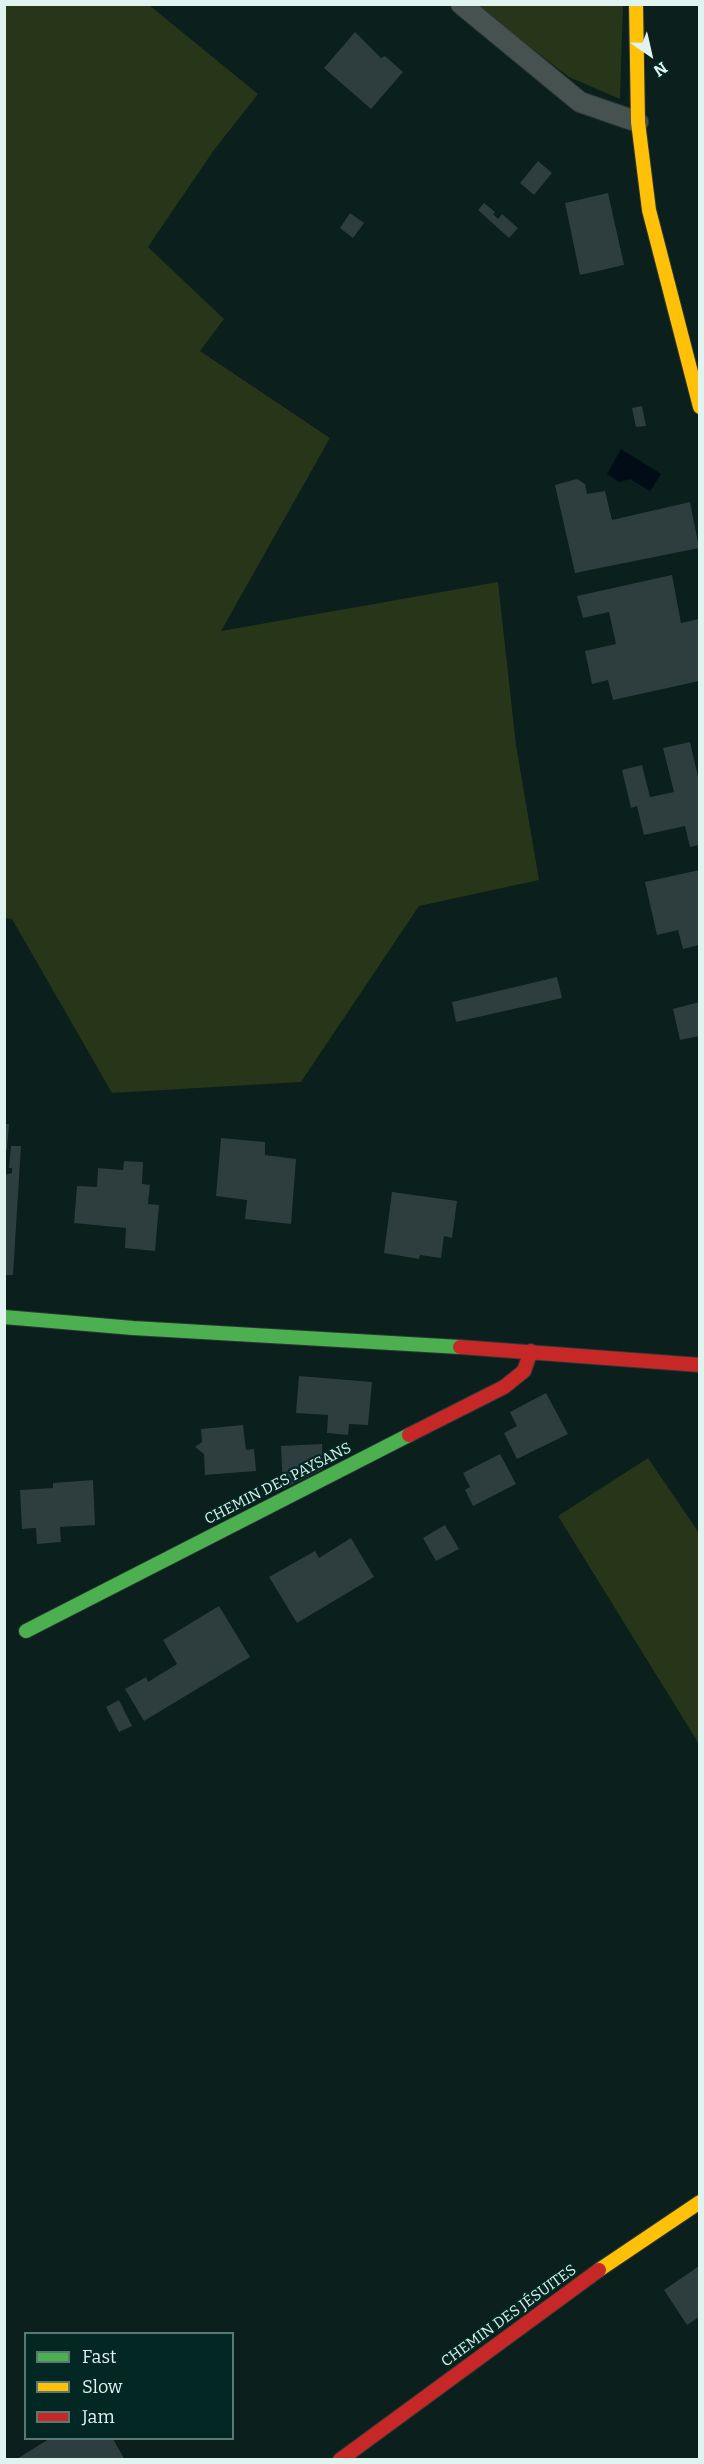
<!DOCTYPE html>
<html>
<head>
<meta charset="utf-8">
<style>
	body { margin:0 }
	#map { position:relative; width:704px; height:2464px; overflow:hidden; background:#0b1f1c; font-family:Bitter,serif }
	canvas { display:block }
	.frame { position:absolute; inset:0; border:6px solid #e0f3ef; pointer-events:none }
	.legend { position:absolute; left:24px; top:2332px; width:210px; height:108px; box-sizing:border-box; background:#032722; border:2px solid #5b7974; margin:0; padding:8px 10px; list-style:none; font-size:18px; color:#e0f3ef }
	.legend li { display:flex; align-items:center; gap:12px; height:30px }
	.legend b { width:30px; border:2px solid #5b7974 }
	.north { position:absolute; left:620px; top:24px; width:60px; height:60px; -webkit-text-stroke:4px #032722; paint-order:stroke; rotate:146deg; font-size:16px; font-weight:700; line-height:24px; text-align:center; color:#e0f3ef }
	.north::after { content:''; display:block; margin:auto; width:21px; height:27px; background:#e0f3ef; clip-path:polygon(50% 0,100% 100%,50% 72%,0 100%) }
</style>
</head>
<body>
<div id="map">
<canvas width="704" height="2464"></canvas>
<div class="frame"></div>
<ul class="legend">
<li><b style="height:8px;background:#4caf50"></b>Fast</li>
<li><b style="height:8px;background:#ffc107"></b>Slow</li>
<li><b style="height:8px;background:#c62828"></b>Jam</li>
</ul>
<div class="north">N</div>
</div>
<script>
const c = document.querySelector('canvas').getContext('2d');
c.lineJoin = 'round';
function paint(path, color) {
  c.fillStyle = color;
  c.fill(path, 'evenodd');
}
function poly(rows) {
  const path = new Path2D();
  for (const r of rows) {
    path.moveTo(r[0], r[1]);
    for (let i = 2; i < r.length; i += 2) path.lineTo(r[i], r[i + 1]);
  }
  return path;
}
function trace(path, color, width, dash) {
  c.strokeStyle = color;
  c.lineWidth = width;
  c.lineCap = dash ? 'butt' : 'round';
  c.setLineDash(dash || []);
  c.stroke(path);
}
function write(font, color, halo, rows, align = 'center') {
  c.font = font + ' Bitter,serif';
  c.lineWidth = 4.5;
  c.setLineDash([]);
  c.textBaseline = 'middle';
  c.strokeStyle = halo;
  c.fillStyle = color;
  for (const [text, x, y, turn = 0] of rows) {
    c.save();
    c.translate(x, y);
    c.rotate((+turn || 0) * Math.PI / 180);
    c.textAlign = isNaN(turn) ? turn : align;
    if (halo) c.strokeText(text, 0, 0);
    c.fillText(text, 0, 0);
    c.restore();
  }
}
paint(poly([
	[5,4,149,5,258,94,214,150,148,247,224,319,200,351,330,438,221,631,498,582,516,745,539,880,419,906,301,1082,112,1093,12,919,5,918],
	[476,5,623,5,620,99,569,77],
	[648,1458,699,1533,699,1744,558,1516]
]), '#273518');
paint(poly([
	[621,449,661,474,650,491,630,479,619,482,607,474]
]), '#010c17');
paint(poly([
	[355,32,381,58,385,56,403,72,371,109,324,68],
	[538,161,552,173,534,195,520,183],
	[608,193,624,265,580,275,565,203],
	[484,203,495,212,493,214,498,219,502,214,518,228,509,238,478,210],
	[350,213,364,223,353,238,340,228],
	[642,406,646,426,636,427,632,408],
	[577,479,585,484,587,494,605,491,612,520,690,502,699,548,575,573,555,485],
	[672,575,681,623,699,619,699,681,613,700,608,680,592,684,585,651,616,644,609,612,583,618,577,596],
	[690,742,699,781,699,845,690,847,685,826,644,835,637,806,631,808,622,770,642,765,650,797,674,792,663,748],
	[699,870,699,945,683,949,678,930,657,935,645,882],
	[557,977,562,998,456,1022,452,1002],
	[699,1002,699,1036,680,1040,673,1009],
	[4,1124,9,1124,7,1150,4,1149],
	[221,1138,265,1142,265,1155,296,1159,291,1224,245,1219,247,1200,216,1196],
	[11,1146,21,1146,13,1275,4,1275,4,1175,12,1173,12,1168,9,1168],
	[124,1161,143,1162,142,1184,150,1185,148,1204,159,1205,155,1251,125,1248,126,1228,74,1223,77,1186,97,1187,98,1168,123,1170],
	[392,1192,457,1201,452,1238,444,1236,441,1258,420,1255,419,1259,384,1253],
	[299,1376,372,1382,368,1425,349,1424,348,1435,327,1433,328,1415,296,1413],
	[546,1393,568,1434,517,1459,504,1433,517,1426,510,1412],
	[243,1425,246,1450,254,1449,256,1471,205,1475,204,1454,195,1447,202,1442,201,1429],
	[322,1444,323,1469,283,1489,281,1446],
	[500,1454,516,1484,473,1506,465,1490,470,1487,463,1473],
	[93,1480,95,1525,60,1527,61,1542,37,1544,36,1528,22,1529,20,1490,53,1488,53,1483],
	[445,1525,459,1549,436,1561,423,1538],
	[351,1538,374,1577,297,1623,269,1577,315,1551,319,1558],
	[219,1606,250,1657,144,1721,125,1689,146,1677,148,1682,177,1664,163,1640],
	[119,1700,132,1726,119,1732,106,1707],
	[699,2266,699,2317,687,2325,664,2290],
	[49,2439,113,2439,125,2460,15,2460]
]), '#2e3d3d');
const lane = poly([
	[461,4,580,102,638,122]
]);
const fast = poly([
	[4,1317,133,1328,460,1347],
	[26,1631,409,1435]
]);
const slow = poly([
	[636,4,638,122,649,210,700,407],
	[599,2270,700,2202]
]);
const jam = poly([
	[460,1347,700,1365],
	[409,1435,504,1387,524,1371,531,1351],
	[340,2460,599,2270]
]);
trace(lane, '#2b3735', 22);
trace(fast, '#2b3735', 16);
trace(slow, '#2b3735', 16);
trace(jam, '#2b3735', 16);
trace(lane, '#455250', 20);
trace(fast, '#4caf50', 14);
trace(slow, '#ffc107', 14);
trace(jam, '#c62828', 14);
write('15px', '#e0f3ef', '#032722', [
	["CHEMIN DES PAYSANS",278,1484,-27],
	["CHEMIN DES JÉSUITES",509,2316,-36]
]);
</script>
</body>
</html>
